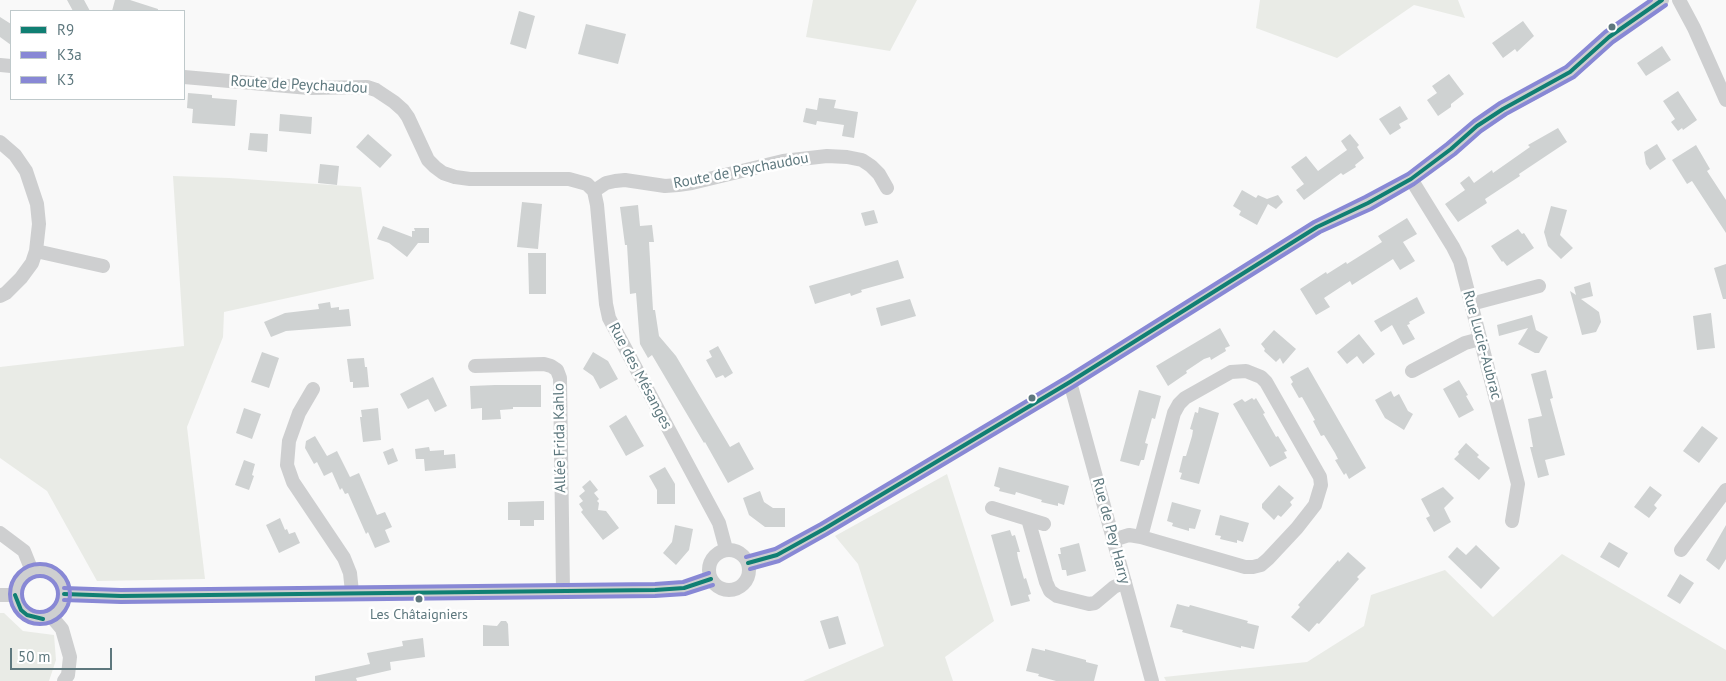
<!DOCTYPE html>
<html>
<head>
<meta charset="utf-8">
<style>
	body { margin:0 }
	#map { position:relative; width:1726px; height:681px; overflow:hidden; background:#f9f9f9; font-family:"PT Sans",sans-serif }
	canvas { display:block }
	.legend { position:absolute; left:10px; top:10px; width:175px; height:90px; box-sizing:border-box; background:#fff; border:1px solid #bfc9cb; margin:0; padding:6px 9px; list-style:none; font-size:15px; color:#5e787e }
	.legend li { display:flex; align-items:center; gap:10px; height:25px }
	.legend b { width:25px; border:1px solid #bfc9cb }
	.scale { position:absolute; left:10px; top:648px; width:102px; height:22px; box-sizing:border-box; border:2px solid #5e787e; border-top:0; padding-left:6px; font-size:15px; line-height:18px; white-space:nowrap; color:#5e787e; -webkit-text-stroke:4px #fff; paint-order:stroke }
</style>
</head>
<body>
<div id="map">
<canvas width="1726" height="681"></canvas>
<ul class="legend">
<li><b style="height:6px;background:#107f73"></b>R9</li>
<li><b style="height:6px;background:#8888d5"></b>K3a</li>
<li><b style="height:6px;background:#8888d5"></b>K3</li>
</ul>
<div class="scale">50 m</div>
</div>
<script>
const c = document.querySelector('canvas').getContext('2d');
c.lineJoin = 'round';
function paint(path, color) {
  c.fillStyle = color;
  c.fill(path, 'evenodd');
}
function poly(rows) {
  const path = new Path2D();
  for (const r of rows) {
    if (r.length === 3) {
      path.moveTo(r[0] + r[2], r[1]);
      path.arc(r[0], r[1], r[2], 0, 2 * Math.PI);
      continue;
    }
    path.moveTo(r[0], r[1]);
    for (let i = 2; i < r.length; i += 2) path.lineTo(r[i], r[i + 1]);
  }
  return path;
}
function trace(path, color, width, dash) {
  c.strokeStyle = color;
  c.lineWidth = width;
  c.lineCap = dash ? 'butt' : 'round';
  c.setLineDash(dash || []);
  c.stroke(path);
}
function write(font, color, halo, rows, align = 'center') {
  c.font = font + ' "PT Sans",sans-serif';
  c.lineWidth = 5;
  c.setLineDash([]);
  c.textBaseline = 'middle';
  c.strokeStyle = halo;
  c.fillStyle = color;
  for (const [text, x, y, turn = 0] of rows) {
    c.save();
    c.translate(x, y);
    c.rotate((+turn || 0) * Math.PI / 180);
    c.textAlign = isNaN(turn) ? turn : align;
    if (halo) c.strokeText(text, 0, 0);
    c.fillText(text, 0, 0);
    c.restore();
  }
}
paint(poly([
	[813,0,917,0,890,51,806,37],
	[1260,0,1458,0,1465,18,1414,5,1337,58,1256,28],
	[173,176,229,178,361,187,374,279,224,312,223,337,187,427,205,579,97,581,47,491,0,458,0,367,184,346],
	[947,474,994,621,945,657,953,681,803,681,884,646,858,564,835,536],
	[1562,554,1726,650,1726,681,1166,681,1164,677,1307,662,1364,626,1371,595,1445,570,1493,617],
	[0,613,4,613,23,631,54,635,56,660,49,681,0,681]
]), '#e9ebe6');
paint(poly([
	[67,0,84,0,90,11,73,11],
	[115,0,130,0,158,9,158,11,112,11],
	[519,11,535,16,526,49,510,44],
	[0,17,11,24,11,45,0,37],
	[1523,21,1534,36,1517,52,1515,49,1503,58,1492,43],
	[586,24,626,34,618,64,578,54],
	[1662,46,1671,60,1646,76,1637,63],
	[1449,74,1464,94,1451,104,1451,107,1438,116,1427,100,1437,93,1432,86],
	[1678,91,1697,120,1683,130,1682,128,1678,131,1671,122,1675,119,1663,101],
	[188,93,212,95,212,98,237,100,235,126,192,123,193,109,187,108],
	[819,98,836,100,834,108,858,112,854,138,842,136,844,125,817,121,816,125,803,122,806,108,817,110],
	[1400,106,1408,119,1399,124,1401,128,1390,135,1379,119],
	[280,114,312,117,311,134,279,131],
	[1558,128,1567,142,1519,174,1520,176,1485,199,1487,203,1458,222,1445,204,1465,190,1460,183,1469,176,1474,183,1492,170,1493,173,1530,147,1528,145],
	[250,133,268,134,267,152,248,150],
	[368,134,392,155,380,168,356,147],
	[1350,134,1359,145,1357,147,1364,158,1355,165,1356,167,1343,175,1341,173,1304,200,1296,190,1304,184,1291,167,1306,156,1318,171,1347,150,1341,141],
	[1657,144,1666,159,1650,170,1646,164,1644,152],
	[1696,145,1710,169,1707,171,1726,200,1726,233,1692,181,1687,184,1672,160],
	[320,164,339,166,337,185,318,183],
	[1242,190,1256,198,1258,195,1267,199,1278,195,1283,202,1276,209,1268,204,1257,225,1239,215,1241,211,1233,206],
	[522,202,542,204,538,249,517,247],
	[638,205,640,226,652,225,654,242,649,242,653,310,655,310,659,336,676,356,730,447,739,442,754,469,728,483,705,442,704,443,652,355,648,358,640,344,636,293,630,294,627,245,625,245,620,207],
	[1551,206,1567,210,1560,235,1573,248,1561,259,1548,246,1544,232],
	[874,210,878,223,865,226,861,213],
	[1407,218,1417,234,1403,242,1415,261,1400,270,1393,259,1352,285,1350,281,1324,298,1330,307,1316,315,1300,289,1326,272,1327,274,1346,262,1347,264,1382,242,1378,236],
	[383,226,412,237,412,231,415,231,414,228,429,228,429,243,418,243,407,257,389,243,377,239],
	[1518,229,1522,234,1524,233,1534,248,1507,266,1503,261,1502,262,1491,246],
	[528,253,546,253,546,294,529,294],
	[898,260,904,278,861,290,862,292,851,296,850,293,815,304,809,286],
	[1726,264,1726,299,1723,299,1714,268],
	[1590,282,1593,296,1581,299,1599,312,1601,322,1596,332,1582,335,1570,291,1576,295,1574,287],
	[1417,297,1425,313,1409,322,1410,324,1407,325,1415,339,1403,345,1392,325,1381,332,1374,321],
	[910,299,916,316,881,326,876,308],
	[330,302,331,308,339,307,339,310,349,309,351,326,286,331,271,337,264,322,285,313,319,309,318,304],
	[1711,313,1715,348,1697,350,1693,316],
	[1532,315,1536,330,1548,337,1539,353,1535,353,1518,344,1528,328,1499,336,1497,325],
	[1220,328,1230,346,1225,348,1226,351,1211,360,1210,357,1204,359,1186,371,1187,373,1168,386,1156,366],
	[1274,330,1296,349,1283,364,1280,358,1276,362,1264,351,1265,349,1261,344],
	[1359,334,1375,354,1363,364,1357,356,1347,364,1337,352],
	[718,346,733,373,725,378,723,375,716,378,706,360,712,357,709,351],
	[262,352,279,358,269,388,251,382],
	[593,352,608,361,618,379,600,389,593,376,583,369],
	[364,358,365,367,367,367,369,387,353,388,353,382,350,382,347,359],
	[1308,367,1366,468,1349,479,1346,473,1344,475,1335,460,1338,459,1335,453,1324,435,1321,436,1313,421,1315,420,1302,397,1299,398,1291,384,1293,382,1290,377],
	[1546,370,1553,398,1550,399,1565,455,1545,460,1549,475,1538,478,1530,447,1533,447,1528,419,1542,416,1531,374],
	[433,377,447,406,435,412,428,399,408,409,400,394],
	[1459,380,1468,395,1466,396,1474,410,1459,418,1443,389],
	[495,385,541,385,541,407,513,407,513,409,500,410,501,419,482,420,482,408,471,409,470,386],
	[1139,390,1161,396,1155,419,1152,418,1145,443,1148,444,1144,460,1141,460,1139,466,1120,461],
	[1391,391,1394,397,1399,394,1408,411,1413,414,1404,430,1385,418,1375,400],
	[1252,398,1254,400,1256,398,1265,413,1263,414,1276,437,1278,436,1287,451,1284,452,1287,458,1270,467,1233,404,1242,399,1245,402],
	[1199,407,1219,413,1199,484,1180,479,1182,473,1179,472,1183,456,1186,456,1192,436,1193,430,1190,429,1195,412,1198,413],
	[244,408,261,414,252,439,236,433],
	[378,408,381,440,363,442,360,417,362,417,361,410],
	[626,415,644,446,626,456,609,426],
	[1702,426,1718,438,1699,463,1683,451],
	[315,436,327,456,337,451,350,477,359,473,377,515,385,512,392,527,385,530,390,542,375,548,368,532,366,534,348,493,345,494,342,488,340,490,332,472,324,476,317,462,314,464,305,448,306,441],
	[1466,443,1479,455,1477,457,1490,468,1479,480,1454,459,1459,454,1458,452],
	[429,447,430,451,444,450,444,455,455,454,456,468,425,471,424,459,416,459,415,449],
	[393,448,398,461,388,465,383,452],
	[244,460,255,464,252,475,254,476,249,490,235,485],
	[665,467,675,484,675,504,657,504,657,490,649,476],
	[999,467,1069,486,1064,505,1058,503,1058,506,1041,502,1042,500,1016,492,1015,495,999,491,1000,488,994,486],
	[590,480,598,490,594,493,599,499,597,501,599,503,598,510,606,511,619,528,603,540,581,512,583,510,579,504,583,501,579,496,585,491,582,487],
	[1279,485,1294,498,1290,502,1292,505,1281,517,1278,515,1274,520,1262,508,1262,504],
	[1650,486,1662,495,1654,505,1657,508,1649,518,1634,507],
	[1443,487,1454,498,1444,508,1451,522,1434,532,1426,518,1430,516,1421,499],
	[760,491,764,502,773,508,785,508,785,527,765,527,749,515,743,498],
	[544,501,544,520,534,520,534,526,520,526,520,520,508,520,508,502],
	[1172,502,1201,510,1195,529,1189,528,1189,531,1172,526,1173,523,1167,521],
	[1220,515,1249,523,1243,542,1237,540,1237,543,1220,539,1221,536,1215,535],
	[280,518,285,530,287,529,289,534,295,532,300,543,279,553,266,525],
	[675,525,693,529,689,550,676,565,663,553,672,542],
	[1726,525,1726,559,1719,570,1706,560],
	[1010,530,1012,536,1015,535,1020,552,1017,552,1018,558,1024,579,1026,578,1031,594,1028,595,1030,601,1011,606,991,535],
	[1609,542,1628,553,1619,568,1600,557],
	[1079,543,1086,571,1067,576,1066,570,1062,570,1060,561,1058,554,1061,554,1060,548],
	[1476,545,1500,568,1481,589,1448,557,1457,547,1466,555],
	[1348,552,1366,568,1357,577,1359,579,1319,624,1317,623,1309,632,1291,617,1300,607,1298,605,1338,560,1339,562],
	[1680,574,1694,583,1680,604,1667,596],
	[1177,604,1189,607,1190,605,1248,621,1247,623,1259,626,1254,649,1241,646,1241,648,1182,632,1183,630,1170,627],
	[838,616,846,644,829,649,820,621],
	[501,621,506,621,508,624,509,646,483,646,483,625,497,626],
	[423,638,425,657,390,662,391,670,356,678,357,681,315,681,315,676,370,664,367,653,403,646,402,641],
	[1032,648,1045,651,1045,649,1086,660,1086,662,1098,665,1094,681,1056,681,1038,676,1039,674,1026,671]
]), '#cfd2d2');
trace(poly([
	[1679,0,1694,28,1726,100],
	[0,65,11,66],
	[184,77,309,88,367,87,376,90,394,102,403,110,408,117,428,160,435,167,443,173,455,177,470,179,569,179,587,184,594,191],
	[0,142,15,155,26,171,37,204,39,224,36,251,32,263,21,278,6,293,0,296],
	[1411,179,1453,247,1460,261,1518,484,1512,521],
	[594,191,597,205,606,304,609,318,719,523,726,549],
	[594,191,606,183,615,181,625,180,665,186,678,185,692,183,783,161,827,156,847,157,862,160,871,166,879,174,887,188],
	[36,251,103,266],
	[1471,304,1539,286],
	[475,366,544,364,551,366,557,370,560,378,563,590],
	[1412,371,1465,343,1480,339],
	[1070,382,1152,681],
	[313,389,299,413,289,441,287,465,293,482,344,558,350,573,352,592],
	[992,508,1044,524],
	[1028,519,1046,582,1050,591,1057,596,1089,604,1095,603,1114,587,1125,582],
	[0,533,24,551,32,571],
	[1113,540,1129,535,1141,537,1245,567,1253,567,1261,565,1268,559,1297,528,1315,505,1321,485,1320,477,1266,382,1261,377,1246,371,1231,372,1185,398,1179,404,1174,413,1141,537],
	[729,570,20],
	[1681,550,1726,490],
	[748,563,777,555,824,529,1070,382,1317,227,1368,203,1411,179,1451,149,1477,126,1503,109,1552,83,1570,72,1609,37,1662,0],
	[40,594,24],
	[64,594,121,596,655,590,684,588,711,579],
	[0,595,15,595],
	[51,616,62,629,70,657,68,675,64,681]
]), '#cecfd0', 14);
trace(poly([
	[748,563,777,555,824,529,1070,382,1317,227,1368,203,1411,179,1451,149,1477,126,1503,109,1570,72,1609,37,1662,0],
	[64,594,121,596,655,590,684,588,711,579],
	[15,595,21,610,27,615,43,619]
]), '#107f73', 4);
trace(poly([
	[40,594,30],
	[750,569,779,561,827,534,1073,387,1320,232,1371,209,1414,184,1455,154,1481,131,1506,114,1574,77,1613,42,1666,5],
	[64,600,121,602,655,596,685,594,713,585]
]), '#8888d5', 4);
trace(poly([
	[746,557,775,549,821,524,1067,377,1314,222,1365,197,1408,174,1447,144,1474,121,1500,103,1566,67,1605,32,1651,0],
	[40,594,18],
	[64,588,121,590,655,584,683,582,709,573]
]), '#8888d5', 4);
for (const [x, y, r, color] of [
	[1612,27,4.5,"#5e787e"],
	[1032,398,4.5,"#5e787e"],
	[419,599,4.5,"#5e787e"]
]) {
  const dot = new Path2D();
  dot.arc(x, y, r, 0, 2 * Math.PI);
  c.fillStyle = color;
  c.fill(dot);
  trace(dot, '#fff', 2);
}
write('14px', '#5e787e', '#fff', [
	["Les Châtaigniers",419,615]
]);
write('15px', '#5e787e', '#fff', [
	["Route de Peychaudou",299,85,3],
	["Route de Peychaudou",741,171,-11],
	["Rue Lucie-Aubrac",1482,345,75],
	["Rue des Mésanges",640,376,62],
	["Allée Frida Kahlo",560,438,-91],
	["Rue de Pey Harry",1111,531,75]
]);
</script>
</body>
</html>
